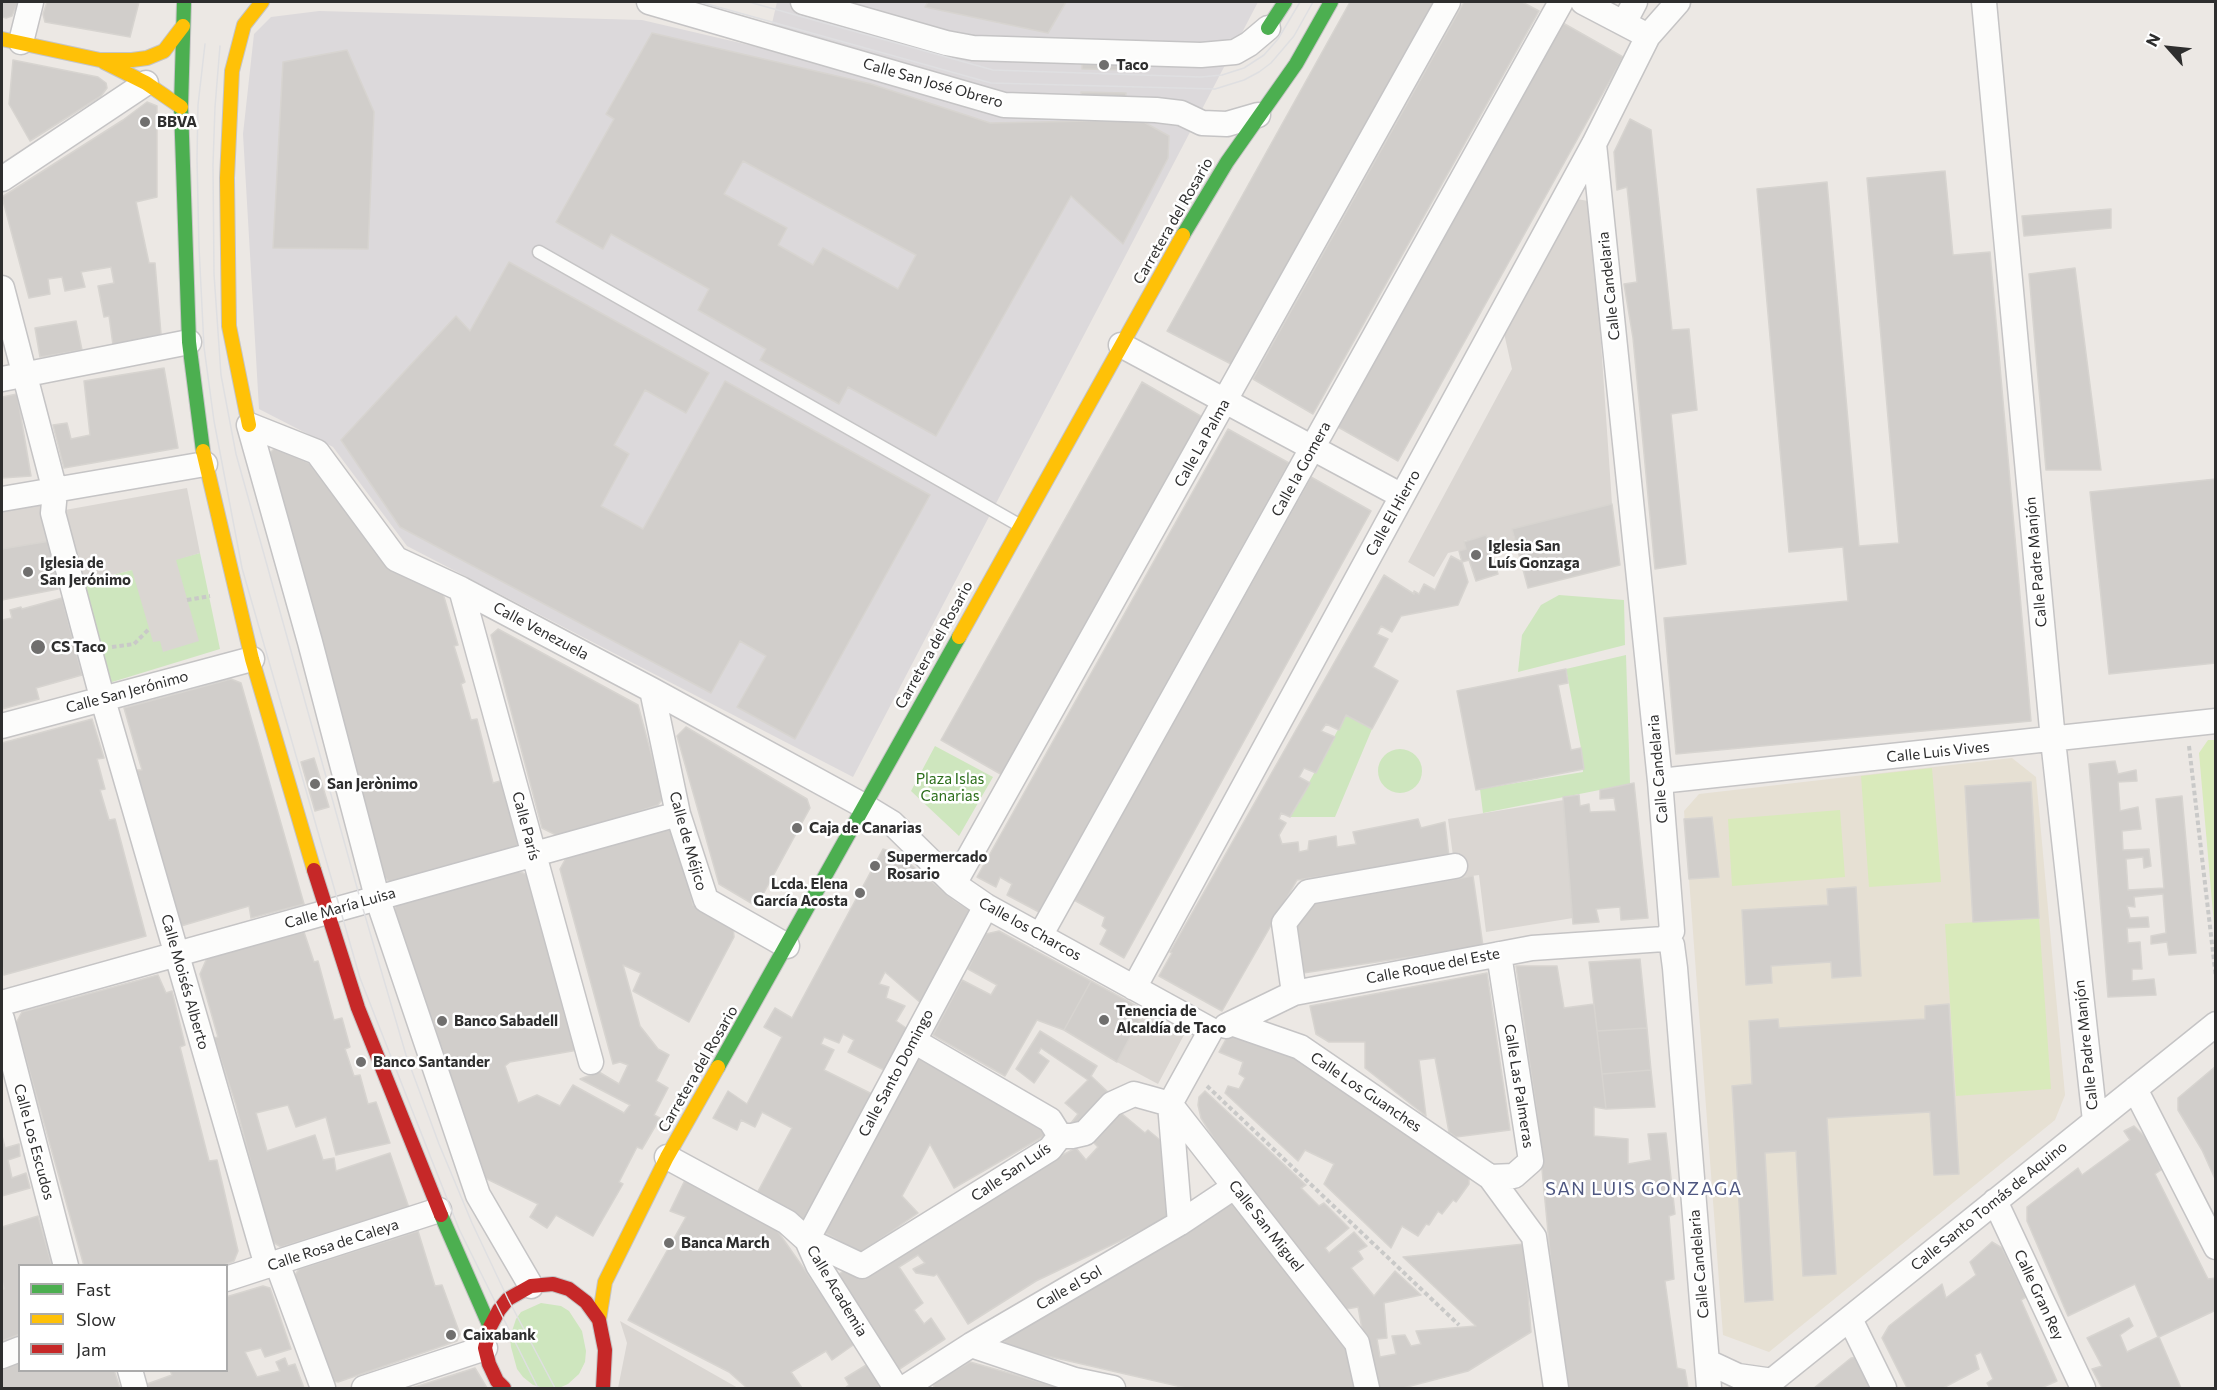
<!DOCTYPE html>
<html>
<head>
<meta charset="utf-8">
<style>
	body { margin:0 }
	#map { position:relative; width:2217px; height:1390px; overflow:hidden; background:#ece8e4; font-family:Commissioner,sans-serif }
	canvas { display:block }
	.frame { position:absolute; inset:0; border:3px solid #2e2e2e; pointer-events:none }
	.legend { position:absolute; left:18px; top:1264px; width:210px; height:108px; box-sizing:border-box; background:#fff; border:2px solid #ababab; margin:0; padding:8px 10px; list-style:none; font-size:18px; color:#2e2e2e }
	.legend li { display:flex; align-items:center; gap:12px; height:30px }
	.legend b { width:30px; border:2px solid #ababab }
	.north { position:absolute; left:2139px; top:18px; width:60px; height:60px; -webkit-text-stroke:4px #fff; paint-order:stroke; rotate:297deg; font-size:16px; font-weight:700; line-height:24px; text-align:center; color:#2e2e2e }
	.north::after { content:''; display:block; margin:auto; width:21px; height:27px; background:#2e2e2e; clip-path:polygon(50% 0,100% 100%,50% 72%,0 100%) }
</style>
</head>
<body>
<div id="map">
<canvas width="2217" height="1390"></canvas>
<div class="frame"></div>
<ul class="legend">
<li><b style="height:8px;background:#4caf50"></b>Fast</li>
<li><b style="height:8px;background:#ffc107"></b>Slow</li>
<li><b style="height:8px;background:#c62828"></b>Jam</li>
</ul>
<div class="north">N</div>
</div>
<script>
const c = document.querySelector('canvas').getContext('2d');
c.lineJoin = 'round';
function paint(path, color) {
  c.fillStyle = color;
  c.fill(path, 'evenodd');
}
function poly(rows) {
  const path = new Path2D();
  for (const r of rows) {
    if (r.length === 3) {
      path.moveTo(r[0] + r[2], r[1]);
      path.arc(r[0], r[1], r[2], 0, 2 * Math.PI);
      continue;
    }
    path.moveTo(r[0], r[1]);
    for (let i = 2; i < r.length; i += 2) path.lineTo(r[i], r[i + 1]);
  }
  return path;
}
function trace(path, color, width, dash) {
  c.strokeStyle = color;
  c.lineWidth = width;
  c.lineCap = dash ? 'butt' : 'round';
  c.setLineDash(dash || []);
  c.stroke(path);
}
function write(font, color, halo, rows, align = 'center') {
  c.font = font + ' Commissioner,sans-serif';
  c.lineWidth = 5;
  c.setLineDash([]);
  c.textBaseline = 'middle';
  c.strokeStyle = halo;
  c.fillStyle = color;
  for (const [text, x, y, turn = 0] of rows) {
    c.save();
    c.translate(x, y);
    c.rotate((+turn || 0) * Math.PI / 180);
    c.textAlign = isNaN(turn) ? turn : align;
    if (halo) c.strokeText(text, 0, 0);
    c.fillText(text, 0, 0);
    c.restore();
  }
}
paint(poly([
	[777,2,1258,2,853,777,407,546,333,447,259,409,243,134,254,34,271,17,319,11,642,20,766,49]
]), '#dcd9db');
paint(poly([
	[2012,758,2036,777,2065,1095,2055,1120,1769,1352,1723,1335,1684,811,1699,794]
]), '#e6e0d3');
paint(poly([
	[200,553,220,649,99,686,72,585],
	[1559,595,1624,600,1625,645,1518,672,1522,635,1541,605],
	[1626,655,1630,784,1483,813,1480,789,1583,772,1581,748,1566,669],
	[1346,715,1372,729,1335,817,1290,817],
	[935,746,993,777,959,836,911,791],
	[1400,771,22],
	[541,1303,561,1306,569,1311,582,1331,586,1351,585,1362,579,1374,568,1384,559,1388,544,1388,533,1385,523,1377,517,1369,511,1347,510,1337,516,1319,521,1312]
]), '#cee6be');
paint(poly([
	[2208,740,2215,740,2215,936,2199,753],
	[1932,768,1941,882,1869,887,1861,776],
	[1840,810,1845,877,1732,886,1728,819],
	[2039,918,2051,1089,1956,1096,1945,924]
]), '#d9eabb');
paint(poly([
	[1577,199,1588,201,1592,211,1612,504,1512,529,1515,543,1491,549,1486,536,1464,541,1466,549,1448,553,1434,577,1408,562,1512,369,1504,333],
	[187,488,200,553,176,560,199,641,163,652,160,641,153,642,132,570,72,585,50,541,2,549,2,499,55,491,54,512],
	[1564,800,1573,918,1486,932,1479,875,1456,878,1448,819],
	[1144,1010,1185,1033,1158,1084,1117,1062],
	[620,1321,738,1388,618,1388,627,1343]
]), '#dad6d2');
const building = poly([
	[2,2,18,2,12,16,6,18,2,17,2,2],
	[47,2,139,2,130,37,45,22,43,14,47,2],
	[928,2,1066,2,1048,33,925,7,928,2],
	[1350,2,1437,2,1233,365,1167,331,1350,2],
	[1464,2,1522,2,1539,11,1313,414,1253,379,1464,2],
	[1563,23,1623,57,1398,461,1338,427,1563,23],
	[652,33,871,84,990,123,1140,120,1169,136,1168,158,1123,244,1071,196,936,436,848,387,839,404,760,360,766,349,698,310,709,289,611,234,603,249,556,222,614,119,606,114,652,33],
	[743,161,916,255,898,289,823,248,813,265,778,245,787,228,724,194,743,161],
	[347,50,374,112,368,249,273,248,283,62,347,50],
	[13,60,98,77,106,83,107,88,101,96,30,141,9,104,13,60],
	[1082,60,1126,60,1126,70,1082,69,1082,60],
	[1081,92,1126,93,1125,103,1081,101,1081,92],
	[147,102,157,106,157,197,136,202,149,263,155,263,161,334,156,340,113,345,109,316,104,317,98,286,114,283,111,267,81,272,85,287,65,291,62,277,48,279,50,294,29,298,2,197,123,120,147,102],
	[1630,119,1651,130,1672,330,1689,329,1697,410,1671,414,1686,564,1655,569,1633,338,1624,284,1637,282,1627,187,1617,190,1614,152,1630,119],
	[1945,171,1953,255,1990,252,2031,721,1676,754,1664,618,1848,601,1843,547,1789,552,1757,189,1827,182,1859,546,1899,543,1867,178,1945,171],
	[2111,209,2111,228,2024,236,2022,216,2111,209],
	[509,262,709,373,686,413,645,390,614,445,629,454,601,506,643,529,725,381,930,495,795,739,737,707,766,656,740,641,711,693,400,527,341,440,456,316,470,331,509,262],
	[2075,268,2101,470,2046,470,2029,274,2075,268],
	[76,321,82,350,40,357,35,328,76,321],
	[164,368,178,448,64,468,53,425,67,423,71,439,90,435,84,381,164,368],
	[1142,382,1204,418,1004,776,941,740,1142,382],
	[17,394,31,476,2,478,2,397,17,394],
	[1228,429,1289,463,1039,912,1007,895,1012,884,1000,877,996,887,977,877,1228,429],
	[275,448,309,463,390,569,398,565,442,590,458,645,454,646,465,682,461,684,471,720,477,719,493,783,504,780,521,843,515,851,392,884,385,878,309,605,270,453,275,448],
	[1311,477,1371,511,1124,958,1100,944,1107,930,1102,926,1105,917,1074,900,1311,477],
	[2216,479,2216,663,2109,674,2090,492,2216,479],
	[1612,504,1620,565,1528,588,1512,529,1612,504],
	[1486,535,1498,574,1476,581,1469,560,1462,562,1459,551,1466,549,1464,542,1486,535],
	[50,541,58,589,2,600,2,549,50,541],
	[1451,556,1462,562,1468,582,1458,605,1401,616,1392,632,1381,626,1377,634,1388,639,1373,667,1398,681,1372,729,1346,715,1339,730,1326,724,1321,731,1335,737,1316,773,1304,768,1299,777,1310,783,1290,817,1281,813,1279,819,1286,823,1279,835,1282,844,1298,842,1299,852,1308,850,1309,841,1336,836,1337,847,1356,844,1353,832,1418,819,1421,828,1445,822,1449,857,1297,880,1222,1011,1159,976,1172,953,1170,952,1384,575,1414,594,1414,591,1419,594,1424,584,1435,590,1451,556],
	[62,598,82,675,36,688,39,699,2,709,2,620,12,618,10,610,21,607,22,609,62,598],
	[498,629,638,705,663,798,658,805,560,837,542,828,491,635,498,629],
	[1566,669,1568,683,1558,685,1571,750,1581,748,1584,769,1476,790,1457,691,1566,669],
	[231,679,241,683,304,904,251,918,249,906,181,926,135,770,142,770,124,708,231,679],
	[92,719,104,758,97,759,105,789,100,790,109,820,115,819,146,936,4,975,2,965,2,743,92,719],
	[686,727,807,799,810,808,760,900,751,903,719,884,677,736,686,727],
	[314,758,329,807,315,811,301,762,314,758],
	[2115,761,2118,774,2136,770,2137,781,2118,782,2120,811,2138,807,2141,829,2122,831,2123,850,2149,849,2151,866,2144,868,2143,857,2126,859,2128,890,2164,888,2156,799,2182,796,2196,953,2169,955,2167,942,2151,944,2151,936,2166,933,2163,894,2134,897,2135,907,2127,906,2130,918,2148,917,2149,927,2127,928,2128,943,2140,942,2142,969,2132,969,2132,981,2154,979,2156,995,2108,997,2089,764,2115,761],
	[2031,782,2039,918,1973,922,1965,786,2031,782],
	[1634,783,1648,918,1621,920,1620,907,1596,909,1599,922,1573,924,1563,797,1579,795,1580,806,1589,804,1590,812,1616,811,1614,798,1600,799,1600,790,1634,783],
	[1712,817,1719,877,1689,879,1684,819,1712,817],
	[667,829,677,832,693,905,733,925,734,937,689,1022,633,991,641,973,623,965,640,1026,658,1049,669,1055,656,1081,668,1088,654,1115,660,1118,642,1149,637,1147,619,1182,623,1184,593,1236,556,1215,547,1228,530,1217,538,1204,483,1177,394,911,397,901,518,871,530,876,578,1050,510,1062,505,1066,518,1103,537,1095,560,1106,573,1085,624,1113,630,1105,580,1079,599,1072,619,1084,628,1065,620,1062,613,1064,560,869,566,858,667,829],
	[883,849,898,854,955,901,976,913,922,1004,885,972,879,984,889,987,886,998,905,1006,896,1021,909,1030,886,1071,848,1052,854,1040,843,1034,839,1043,824,1037,821,1044,834,1050,824,1070,872,1094,808,1225,755,1197,792,1128,762,1112,755,1127,741,1120,737,1130,713,1118,728,1091,747,1104,782,1037,764,1027,775,1008,792,1018,883,849],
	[1473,876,1483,946,1303,973,1295,916,1302,906,1473,876],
	[1856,887,1861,976,1832,978,1831,962,1771,966,1772,983,1746,985,1742,910,1828,905,1827,889,1856,887],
	[999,931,1091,981,1064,1030,1037,1020,1005,1076,933,1035,962,980,991,995,997,985,968,969,986,934,999,931],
	[304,932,314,962,318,961,334,1020,342,1018,350,1047,345,1049,354,1076,360,1075,368,1104,376,1102,390,1143,336,1155,326,1117,296,1127,288,1105,256,1113,267,1151,315,1135,323,1160,334,1158,336,1171,390,1153,409,1208,281,1247,271,1241,236,1105,214,1038,218,1037,200,974,207,958,304,932],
	[1640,959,1647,1028,1597,1031,1589,962,1640,959],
	[1516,966,1557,966,1564,1008,1594,1004,1606,1109,1594,1107,1594,1136,1628,1139,1628,1164,1651,1160,1648,1134,1666,1133,1675,1214,1669,1216,1674,1279,1665,1281,1677,1368,1685,1370,1688,1388,1563,1388,1536,1107,1516,966],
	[1487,973,1510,1130,1456,1137,1449,1132,1435,1058,1419,1060,1426,1116,1365,1068,1365,1042,1329,1042,1316,1034,1310,1006,1487,973],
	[158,975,166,993,172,991,185,1045,180,1047,209,1161,217,1160,238,1251,234,1261,222,1266,84,1266,16,1023,22,1012,158,975],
	[1091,981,1144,1010,1117,1062,1064,1030,1091,981],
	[1949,1004,1959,1174,1934,1175,1930,1112,1827,1118,1836,1274,1803,1276,1796,1151,1765,1153,1773,1300,1745,1302,1732,1086,1752,1084,1749,1021,1778,1019,1779,1028,1925,1019,1925,1006,1949,1004],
	[1647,1028,1651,1070,1602,1074,1597,1031,1647,1028],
	[1040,1031,1097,1066,1091,1076,1110,1094,1073,1130,1068,1127,1078,1114,1065,1103,1088,1080,1041,1048,1038,1053,1049,1061,1034,1083,1016,1069,1040,1031],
	[1244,1033,1304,1058,1469,1173,1469,1184,1456,1202,1453,1200,1442,1214,1438,1211,1429,1225,1426,1224,1418,1236,1402,1226,1391,1248,1324,1184,1334,1164,1305,1150,1298,1161,1225,1093,1228,1086,1239,1089,1245,1078,1239,1074,1243,1062,1219,1052,1226,1039,1244,1033],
	[918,1058,961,1081,1049,1133,954,1188,930,1144,902,1196,918,1213,860,1253,822,1231,918,1058],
	[2216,1066,2216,1181,2202,1150,2178,1110,2178,1098,2216,1066],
	[1651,1070,1655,1107,1606,1109,1602,1074,1651,1070],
	[1205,1091,1306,1185,1301,1188,1319,1206,1324,1203,1349,1228,1325,1248,1329,1253,1354,1232,1367,1246,1358,1251,1363,1259,1351,1268,1374,1296,1395,1271,1421,1295,1384,1303,1387,1338,1377,1339,1380,1357,1396,1354,1392,1336,1405,1335,1411,1346,1421,1344,1416,1331,1476,1326,1403,1257,1524,1244,1531,1332,1468,1371,1403,1388,1373,1388,1358,1307,1341,1310,1218,1145,1201,1118,1198,1105,1199,1097,1205,1091],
	[1115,1108,1145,1133,1148,1130,1160,1140,1168,1218,1036,1281,968,1324,937,1274,934,1276,916,1273,913,1269,925,1263,918,1255,899,1267,923,1303,914,1310,924,1324,931,1318,945,1339,898,1370,836,1276,851,1266,1076,1148,1086,1160,1098,1147,1088,1137,1115,1108],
	[2134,1126,2148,1140,2161,1170,2155,1174,2208,1279,2216,1278,2216,1310,2159,1337,2181,1388,2102,1388,2092,1369,2102,1366,2087,1338,2129,1318,2133,1326,2120,1335,2127,1352,2158,1337,2135,1284,2068,1316,2027,1221,2027,1207,2078,1168,2082,1175,2130,1140,2124,1131,2134,1126],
	[2,1136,5,1148,19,1144,20,1156,8,1160,12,1178,26,1173,30,1188,2,1196,2,1136],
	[686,1178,774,1226,856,1343,832,1360,826,1351,791,1372,802,1388,747,1388,729,1372,628,1320,686,1217,670,1211,686,1178],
	[1238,1200,1352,1349,1360,1388,1186,1388,1004,1346,1004,1335,1238,1200],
	[38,1216,52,1266,20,1266,20,1334,2,1341,2,1289,4,1289,2,1280,2,1227,38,1216],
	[418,1231,435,1286,442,1285,460,1334,457,1341,338,1382,330,1380,293,1278,299,1269,418,1231],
	[1992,1242,2002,1248,2026,1297,2021,1300,2057,1381,2041,1388,1990,1388,1987,1383,1993,1379,1981,1352,1975,1355,1979,1369,1943,1388,1907,1388,1882,1338,1889,1326,1942,1284,1946,1298,1976,1275,1970,1262,1992,1242],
	[263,1286,270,1288,291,1349,265,1357,261,1348,245,1352,257,1377,280,1371,276,1362,285,1358,288,1366,295,1364,304,1388,148,1388,147,1384,172,1375,170,1370,226,1370,226,1297,263,1286],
	[1857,1357,1876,1388,1814,1388,1851,1358,1857,1357],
	[20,1362,20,1370,114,1370,120,1388,2,1388,2,1368,20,1362],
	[970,1362,1054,1386,1055,1388,935,1388,932,1383,970,1362],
	[868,1364,883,1385,877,1388,845,1388,849,1385,845,1378,868,1364],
	[475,1368,487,1388,412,1388,475,1368]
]);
paint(building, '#d1cecb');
trace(building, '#d7d4d0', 1.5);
const lane = poly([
	[539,252,1019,525]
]);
const street = poly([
	[649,2,1004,105,1156,110,1181,113,1202,123,1227,124,1258,115],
	[803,2,946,43,973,48,1201,55,1235,52,1249,44,1268,28],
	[1583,2,1648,36,1678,2],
	[1984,2,2053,740,2095,1121],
	[1624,23,1635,2],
	[21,42,31,2],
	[1594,144,1660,781,1672,931,1664,939],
	[2,179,146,83],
	[2,288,55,491,53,513,99,686,267,1266],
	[1121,345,1402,496],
	[2,379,189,342],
	[249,425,317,452,396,559,461,589,652,690,864,806,892,823,954,884,986,906,1211,1030],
	[249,425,310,642,377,897,478,1195,531,1286],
	[2,499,205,464],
	[461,589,591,1062],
	[652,690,678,814,706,900,787,946],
	[2,726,252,659],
	[1660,781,2216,721],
	[954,884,1448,2],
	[1040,936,1561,2],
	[1664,939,1672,945,1675,968,1709,1388],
	[1134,988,1594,144,1648,36],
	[1294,993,1284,923,1308,892,1455,866],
	[2,1003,678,814],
	[2,1019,66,1266],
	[1234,1024,1300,1047,1490,1177,1534,1237,1556,1388],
	[1226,1026,1294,993,1532,948,1664,939],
	[914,1041,1050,1120,1060,1136],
	[2135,1089,2216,1247],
	[1170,1104,1357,1343,1367,1388],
	[1170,1104,1180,1223],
	[1170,1104,1211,1030],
	[1060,1136,1072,1136,1085,1133,1112,1104,1134,1094,1170,1104],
	[667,1157,787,1222,807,1240,818,1265,896,1388],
	[1490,1177,1514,1176,1531,1161,1499,954],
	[1995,1201,2083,1388],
	[807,1240,986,906],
	[807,1240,862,1266,1050,1149,1060,1136],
	[277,1263,323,1388],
	[226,1279,439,1210],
	[1850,1319,1884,1388],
	[971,1345,1075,1380,1113,1388],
	[2,1356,20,1349],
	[1708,1362,1738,1376,1773,1381],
	[130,1370,135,1388],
	[364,1388,485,1348],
	[904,1388,971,1345,1180,1223,1234,1187],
	[1763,1388,2216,1024]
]);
const fast = poly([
	[184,2,181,107,189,342,203,451],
	[1268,28,1285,2],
	[1183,235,1227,162,1296,64,1331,2],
	[718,1067,959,637],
	[441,1215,490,1327]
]);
const slow = poly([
	[2,39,100,60,132,60,147,58,164,51,183,26],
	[104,62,146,83,181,107],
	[249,425,229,326,227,178,232,71,244,25,262,2],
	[203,451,252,659,314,870],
	[959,637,1183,235],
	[599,1320,605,1282,667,1157,718,1067]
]);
const jam = poly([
	[314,870,358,1008,441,1215],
	[504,1388,497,1381,489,1364,485,1348,490,1327,499,1310,508,1299,531,1286,553,1284,569,1289,586,1302,599,1320,605,1350,603,1388]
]);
trace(lane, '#c5c4c5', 15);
trace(street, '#c5c4c5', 27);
trace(fast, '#c5c4c5', 16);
trace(slow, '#c5c4c5', 16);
trace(jam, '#c5c4c5', 16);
trace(poly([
	[187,600,210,596],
	[112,647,134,644,150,628],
	[2189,746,2216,978],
	[1207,1086,1459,1325]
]), '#c9c9c8', 4, [4.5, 3]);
trace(lane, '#fcfcfb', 12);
trace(street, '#fcfcfb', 24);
trace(fast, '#4caf50', 14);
trace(slow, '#ffc107', 14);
trace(jam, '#c62828', 14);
trace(poly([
	[700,2,991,83,1215,89,1244,80,1259,72,1271,63,1294,36,1313,2],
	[749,2,993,70,1201,77,1222,75,1244,68,1264,55,1278,39,1300,2],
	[205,44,198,105,197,159,199,247,204,347,214,421,242,568,360,978,459,1229,538,1388],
	[220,46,215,107,213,165,214,274,221,375,236,454,361,902,406,1055,439,1144,472,1223,508,1299,555,1388]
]), '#dfdfe1', 1.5);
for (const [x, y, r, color] of [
	[1104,65,6,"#706f6e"],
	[145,122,6,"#706f6e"],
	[1476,555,6,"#706f6e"],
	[28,572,6,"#706f6e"],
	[38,647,8,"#706f6e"],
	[315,784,6,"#706f6e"],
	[797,828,6,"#706f6e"],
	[875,866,6,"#706f6e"],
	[860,893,6,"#706f6e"],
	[1104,1020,6,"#706f6e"],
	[442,1021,6,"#706f6e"],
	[361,1062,6,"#706f6e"],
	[669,1243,6,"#706f6e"],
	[451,1335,6,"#706f6e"]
]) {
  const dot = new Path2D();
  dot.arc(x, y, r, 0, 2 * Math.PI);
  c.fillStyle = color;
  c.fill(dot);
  trace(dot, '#fff', 2);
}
write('bold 15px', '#2e2e2e', '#fff', [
	["Taco",1116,65],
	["BBVA",157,122],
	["Iglesia San",1488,546],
	["Luís Gonzaga",1488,563],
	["Iglesia de",40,563],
	["San Jerónimo",40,580],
	["CS Taco",51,647],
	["San Jerònimo",327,784],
	["Caja de Canarias",809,828],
	["Supermercado",887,857],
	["Rosario",887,874],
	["Lcda. Elena",848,884,"right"],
	["García Acosta",848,901,"right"],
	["Tenencia de",1116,1011],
	["Alcaldía de Taco",1116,1028],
	["Banco Sabadell",454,1021],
	["Banco Santander",373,1062],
	["Banca March",681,1243],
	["Caixabank",463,1335]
], 'left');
write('15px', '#2e2e2e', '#fff', [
	["Calle San José Obrero",933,83,16],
	["Carretera del Rosario",1173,221,-60],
	["Calle Candelaria",1609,286,-96],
	["Calle La Palma",1202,443,-61],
	["Calle la Gomera",1301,469,-61],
	["Calle El Hierro",1393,513,-61],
	["Calle Padre Manjón",2036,562,-95],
	["Calle Venezuela",541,631,28],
	["Carretera del Rosario",934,645,-61],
	["Calle San Jerónimo",127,692,-15],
	["Calle Luis Vives",1938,752,-6],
	["Calle Candelaria",1658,769,-95],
	["Calle París",526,826,75],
	["Calle de Méjico",688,841,74],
	["Calle María Luisa",340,908,-16],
	["Calle los Charcos",1030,929,29],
	["Calle Roque del Este",1433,966,-11],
	["Calle Moisés Alberto",185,982,74],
	["Calle Padre Manjón",2086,1045,-96],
	["Carretera del Rosario",698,1069,-60],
	["Calle Santo Domingo",896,1073,-62],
	["Calle Las Palmeras",1519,1086,81],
	["Calle Los Guanches",1366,1092,34],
	["Calle Los Escudos",34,1142,75],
	["Calle San Luís",1011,1172,-34],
	["Calle Santo Tomás de Aquino",1989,1206,-39],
	["Calle San Miguel",1266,1226,52],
	["Calle Rosa de Caleya",333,1245,-18],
	["Calle Candelaria",1699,1264,-95],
	["Calle el Sol",1069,1288,-30],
	["Calle Academia",837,1291,59],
	["Calle Gran Rey",2039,1295,65]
]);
write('15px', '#2c6e1b', '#fff', [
	["Plaza Islas",950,779],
	["Canarias",950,796]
]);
c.letterSpacing = '1.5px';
write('18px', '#4d5680', '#fff', [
	["SAN LUIS GONZAGA",1644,1189]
]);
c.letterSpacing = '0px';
</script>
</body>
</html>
